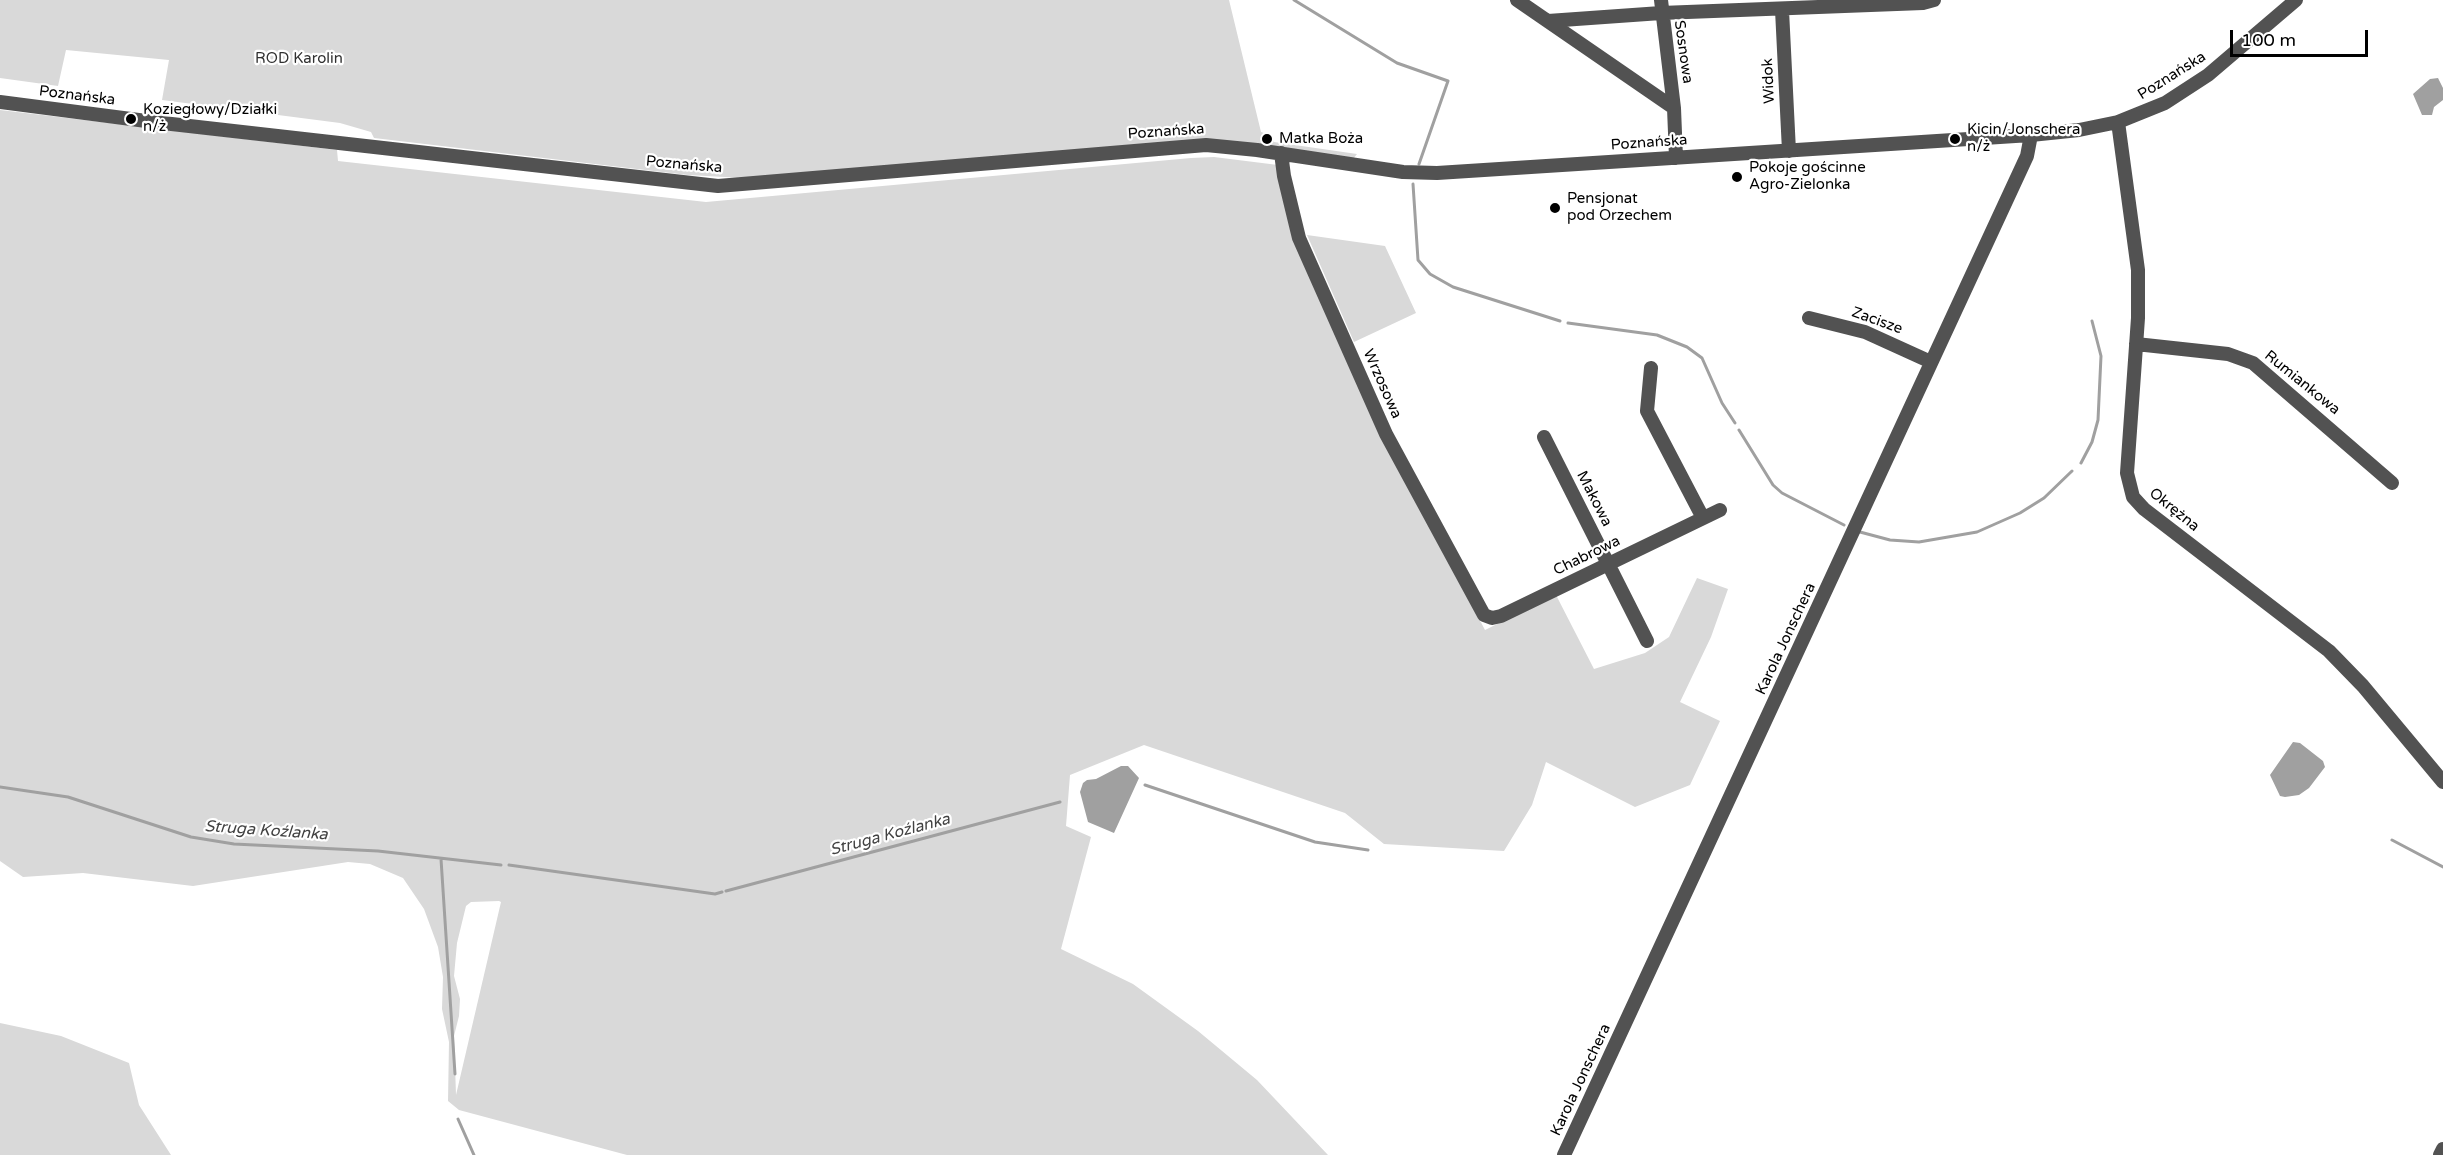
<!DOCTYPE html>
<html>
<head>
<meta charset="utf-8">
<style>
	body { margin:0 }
	#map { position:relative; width:2443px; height:1155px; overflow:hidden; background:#fff; font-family:"Varela Round",sans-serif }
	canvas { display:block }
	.scale { position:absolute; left:2230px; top:30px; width:138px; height:27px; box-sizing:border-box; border:3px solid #000; border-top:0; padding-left:8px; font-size:18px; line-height:21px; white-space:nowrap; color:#000; -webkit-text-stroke:4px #fff; paint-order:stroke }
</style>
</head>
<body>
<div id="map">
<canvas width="2443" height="1155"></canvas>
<div class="scale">100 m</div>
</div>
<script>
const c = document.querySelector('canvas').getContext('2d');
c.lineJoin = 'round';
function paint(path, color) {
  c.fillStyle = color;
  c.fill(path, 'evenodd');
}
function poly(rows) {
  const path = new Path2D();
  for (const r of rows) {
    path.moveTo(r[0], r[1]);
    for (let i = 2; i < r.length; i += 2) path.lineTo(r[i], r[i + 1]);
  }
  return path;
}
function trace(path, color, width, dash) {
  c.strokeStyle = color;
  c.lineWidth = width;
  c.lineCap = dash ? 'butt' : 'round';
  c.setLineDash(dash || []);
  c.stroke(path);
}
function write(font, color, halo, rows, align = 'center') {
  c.font = font + ' "Varela Round",sans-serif';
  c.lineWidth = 4.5;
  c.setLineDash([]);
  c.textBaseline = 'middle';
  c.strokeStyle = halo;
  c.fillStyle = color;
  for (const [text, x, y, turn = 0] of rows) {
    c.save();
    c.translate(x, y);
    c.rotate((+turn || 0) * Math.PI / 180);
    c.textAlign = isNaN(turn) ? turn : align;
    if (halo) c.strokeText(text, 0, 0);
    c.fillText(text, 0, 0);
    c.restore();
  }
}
paint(poly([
	[0,0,1229,0,1261,132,1270,135,1274,142,1357,154,1353,159,1181,141,743,178,688,175,374,138,371,132,340,123,162,100,169,60,66,50,58,86,0,78],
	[0,110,337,150,338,161,706,202,1191,158,1214,157,1278,165,1382,434,1485,630,1556,595,1594,669,1645,653,1669,637,1697,578,1728,589,1711,637,1680,702,1720,721,1690,785,1635,807,1546,762,1532,805,1504,851,1384,844,1345,813,1144,745,1070,775,1066,826,1091,837,1061,949,1133,984,1198,1031,1257,1080,1328,1155,627,1155,459,1110,448,1101,449,1042,442,1009,443,977,438,947,424,909,403,878,370,864,348,862,193,886,83,873,23,877,0,861],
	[499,901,501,902,456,1095,454,1036,459,1016,460,999,454,976,457,943,466,906,471,902],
	[1307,235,1385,246,1416,313,1354,342],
	[0,1023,61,1036,129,1063,139,1105,171,1155,0,1155]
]), '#d9d9d9');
paint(poly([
	[2438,78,2443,88,2443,100,2434,107,2432,115,2422,115,2413,94,2430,79],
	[2293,742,2300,743,2323,761,2325,767,2309,788,2299,795,2285,797,2280,796,2270,775],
	[1121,766,1128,766,1139,778,1114,833,1088,822,1080,792,1083,783,1087,780,1096,779]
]), '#a0a0a0');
trace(poly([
	[1294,0,1397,63,1448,81,1419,164],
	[1413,184,1418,260,1430,274,1453,287,1560,321],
	[1568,323,1657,335,1687,347,1702,358,1722,403,1735,423],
	[1739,430,1773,485,1782,493,1844,525],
	[2081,463,2092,442,2098,420,2101,356,2092,321],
	[1860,532,1890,540,1919,542,1977,532,2020,513,2044,498,2072,471],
	[1145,785,1315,842,1368,850],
	[0,787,68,797,191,837,234,844,378,851,501,865],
	[2392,840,2443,867],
	[441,859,455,1074],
	[509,865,715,894,722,892],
	[726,891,1060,802],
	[458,1119,474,1155]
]), '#a0a0a0', 3);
trace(poly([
	[1517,0,1674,108,1676,158],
	[1661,0,1674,108],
	[1782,10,1789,151],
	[1548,21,1661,13,1923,3,1934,0],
	[0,102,154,122,718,186,1206,145,1257,150,1403,172,1437,173,2031,135,2079,130,2118,122,2165,103,2208,75,2296,0],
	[2118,122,2138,270,2138,318,2127,473,2133,497,2144,509,2329,651,2363,686,2443,782],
	[1281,153,1284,176,1299,238,1386,434,1484,615,1492,618,1501,616,1720,510],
	[1809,318,1865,332,1931,362],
	[2136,344,2228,354,2253,363,2392,483],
	[1651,368,1647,411,1703,518],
	[1544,437,1647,641],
	[1564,1155,2027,156,2031,135],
	[2440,1155,2443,1149]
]), '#525252', 14);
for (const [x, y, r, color] of [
	[131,119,6,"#000"],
	[1267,139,6,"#000"],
	[1955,139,6,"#000"],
	[1737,177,6,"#000"],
	[1555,208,6,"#000"]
]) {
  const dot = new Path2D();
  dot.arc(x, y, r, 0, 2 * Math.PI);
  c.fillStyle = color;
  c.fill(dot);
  trace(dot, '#fff', 2);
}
write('15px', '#000', '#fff', [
	["Sosnowa",1683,52,82],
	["Poznańska",2172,76,-32],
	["Widok",1769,81,-93],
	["Poznańska",77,96,7],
	["Poznańska",1166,132,-4],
	["Poznańska",1649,143,-4],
	["Poznańska",684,165,5],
	["Zacisze",1877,321,20],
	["Rumiankowa",2302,383,39],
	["Wrzosowa",1382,384,66],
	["Makowa",1594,499,63],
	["Okrężna",2174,510,39],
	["Chabrowa",1587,556,-26],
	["Karola Jonschera",1786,639,-65],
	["Karola Jonschera",1581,1080,-65]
]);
write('15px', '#303030', '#fff', [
	["ROD Karolin",299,59]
]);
write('15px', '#000', '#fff', [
	["Koziegłowy/Działki",143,110],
	["n/ż",143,127],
	["Kicin/Jonschera",1967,130],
	["n/ż",1967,147],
	["Matka Boża",1279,139],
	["Pokoje gościnne",1749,168],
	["Agro-Zielonka",1749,185],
	["Pensjonat",1567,199],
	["pod Orzechem",1567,216]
], 'left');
write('italic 16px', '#414141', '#fff', [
	["Struga Koźlanka",266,831,4],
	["Struga Koźlanka",890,835,-15]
]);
</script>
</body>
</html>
